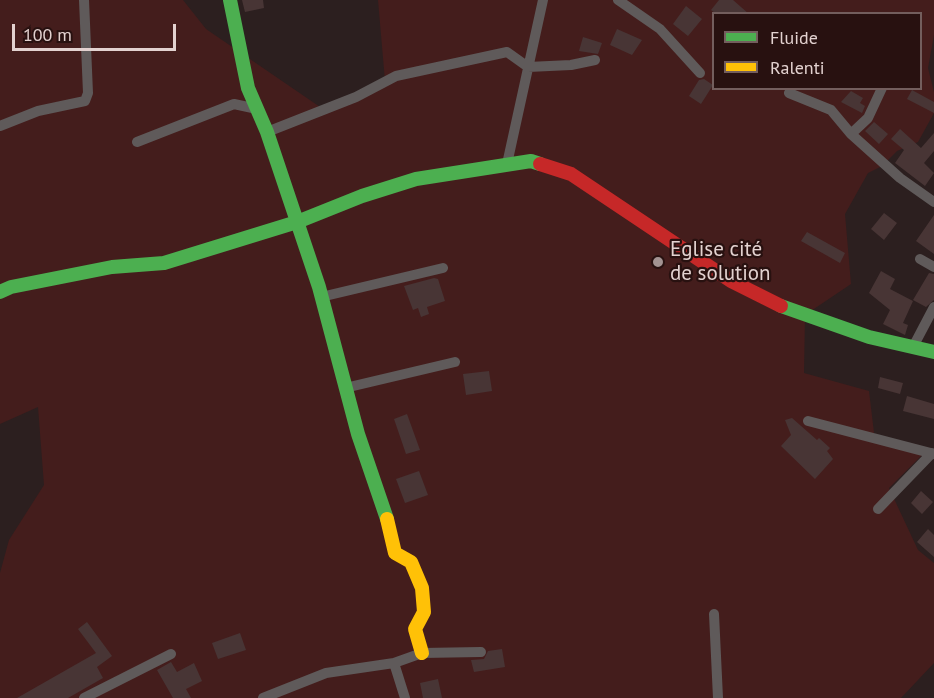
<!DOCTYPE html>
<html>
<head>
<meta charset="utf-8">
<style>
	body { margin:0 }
	#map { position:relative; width:934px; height:698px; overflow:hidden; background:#2c1f1f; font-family:"PT Sans",sans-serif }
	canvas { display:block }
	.legend { position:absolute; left:712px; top:12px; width:210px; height:78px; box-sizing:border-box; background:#281110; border:2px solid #735e5d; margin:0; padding:8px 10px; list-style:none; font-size:18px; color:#e3d2d0 }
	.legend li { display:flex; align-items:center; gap:12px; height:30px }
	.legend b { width:30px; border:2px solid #735e5d }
	.scale { position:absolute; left:12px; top:24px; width:164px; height:27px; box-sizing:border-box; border:3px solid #e3d2d0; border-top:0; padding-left:8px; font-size:18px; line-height:21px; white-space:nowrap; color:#e3d2d0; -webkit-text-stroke:4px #281110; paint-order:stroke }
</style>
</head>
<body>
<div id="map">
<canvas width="934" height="698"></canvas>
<ul class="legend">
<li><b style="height:8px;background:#4caf50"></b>Fluide</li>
<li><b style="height:8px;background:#ffc107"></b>Ralenti</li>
</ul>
<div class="scale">100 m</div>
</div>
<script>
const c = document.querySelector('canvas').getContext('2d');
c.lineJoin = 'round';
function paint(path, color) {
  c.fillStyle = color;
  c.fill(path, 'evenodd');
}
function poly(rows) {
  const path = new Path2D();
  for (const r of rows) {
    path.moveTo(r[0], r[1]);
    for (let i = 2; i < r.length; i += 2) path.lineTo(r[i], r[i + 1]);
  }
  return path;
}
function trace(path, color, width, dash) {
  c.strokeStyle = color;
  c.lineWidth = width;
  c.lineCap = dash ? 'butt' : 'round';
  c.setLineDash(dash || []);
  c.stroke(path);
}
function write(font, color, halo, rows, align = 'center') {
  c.font = font + ' "PT Sans",sans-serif';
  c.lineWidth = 4.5;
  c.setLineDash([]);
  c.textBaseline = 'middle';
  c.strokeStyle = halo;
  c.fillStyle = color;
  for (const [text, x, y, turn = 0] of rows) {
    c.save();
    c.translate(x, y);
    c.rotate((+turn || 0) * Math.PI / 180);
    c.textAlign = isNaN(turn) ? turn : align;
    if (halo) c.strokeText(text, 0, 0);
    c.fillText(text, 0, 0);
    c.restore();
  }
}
paint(poly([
	[0,0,183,0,206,29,323,109,385,81,378,0,934,0,934,35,928,68,934,92,934,113,918,142,897,151,882,166,868,173,845,214,851,284,805,315,804,373,869,391,875,441,926,451,889,488,918,550,934,563,934,663,901,698,0,698,0,573,9,540,44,485,38,407,0,424],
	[714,14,920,14,920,88,714,88]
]), '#441d1c');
paint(poly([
	[242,0,263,0,264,8,245,12],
	[719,0,733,0,749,14,716,14,711,10],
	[686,6,702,19,688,36,673,24],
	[617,29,642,40,632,55,610,45],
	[583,37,602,43,598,54,579,51],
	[704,79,713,85,701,104,689,96,699,80],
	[912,90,934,102,934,113,907,99],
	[851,91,863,98,860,103,865,106,862,113,841,102],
	[874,122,888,134,879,144,865,131],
	[900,129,921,148,934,133,934,151,924,163,934,173,925,186,895,163,904,150,891,139],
	[884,213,897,223,884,240,871,229],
	[934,215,934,254,916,241],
	[807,232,845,253,840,263,801,241],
	[881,271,895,279,890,289,913,301,903,323,908,325,905,335,883,324,890,310,869,293],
	[929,273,934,274,934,300,926,307,913,300],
	[434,278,438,279,445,301,427,307,429,314,421,317,418,308,413,310,404,286],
	[489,371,492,391,466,395,463,374],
	[880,377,903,383,900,394,878,388],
	[907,396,934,404,934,419,903,411],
	[407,414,420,450,406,454,394,419],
	[792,418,817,440,819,438,830,448,827,451,833,459,815,479,781,446,791,435,785,420],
	[419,471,428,495,405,503,396,479],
	[921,491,933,502,922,514,911,503],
	[928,529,934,535,934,557,917,542],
	[87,622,112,656,97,667,103,678,68,698,17,698,96,653,78,629],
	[240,633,246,650,218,659,212,643],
	[502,649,505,667,474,672,471,660,484,659,488,651],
	[171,662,177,672,194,663,202,681,186,689,191,698,173,698,157,670],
	[438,679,442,698,423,698,420,683]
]), '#483535');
trace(poly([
	[618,0,660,29,700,73],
	[789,93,831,110,851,134,900,178,934,202],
	[0,126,38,111,85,101,88,93,84,0],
	[267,132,356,97,396,76,507,52,528,67,571,65,595,60],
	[851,134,868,118,882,88],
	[137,142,234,104,257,109],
	[507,164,543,0],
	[920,259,934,267],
	[321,297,443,268],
	[913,347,934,307],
	[345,388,455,362],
	[808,421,934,454],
	[878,509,932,453],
	[714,614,718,698],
	[394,663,422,653,481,652],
	[84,698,171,654],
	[263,698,326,673,394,663,405,698]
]), '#5f5a5a', 10);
trace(poly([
	[230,0,248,88,267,132,319,287,358,434,387,519],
	[0,292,11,287,112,267,164,263,297,222,362,196,416,179,531,161,540,164],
	[781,306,869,337,934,352]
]), '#4caf50', 14);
trace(poly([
	[387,519,395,553,411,562,422,588,424,612,415,629,422,653]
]), '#ffc107', 14);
trace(poly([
	[540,164,571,174,731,281,781,306]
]), '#c62828', 14);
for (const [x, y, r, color] of [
	[658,262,6,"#a39392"]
]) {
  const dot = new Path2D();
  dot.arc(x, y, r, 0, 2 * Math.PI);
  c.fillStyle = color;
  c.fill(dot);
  trace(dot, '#281110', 2);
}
write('21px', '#e3d2d0', '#281110', [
	["Eglise cité",670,250],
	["de solution",670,274]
], 'left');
</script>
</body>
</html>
